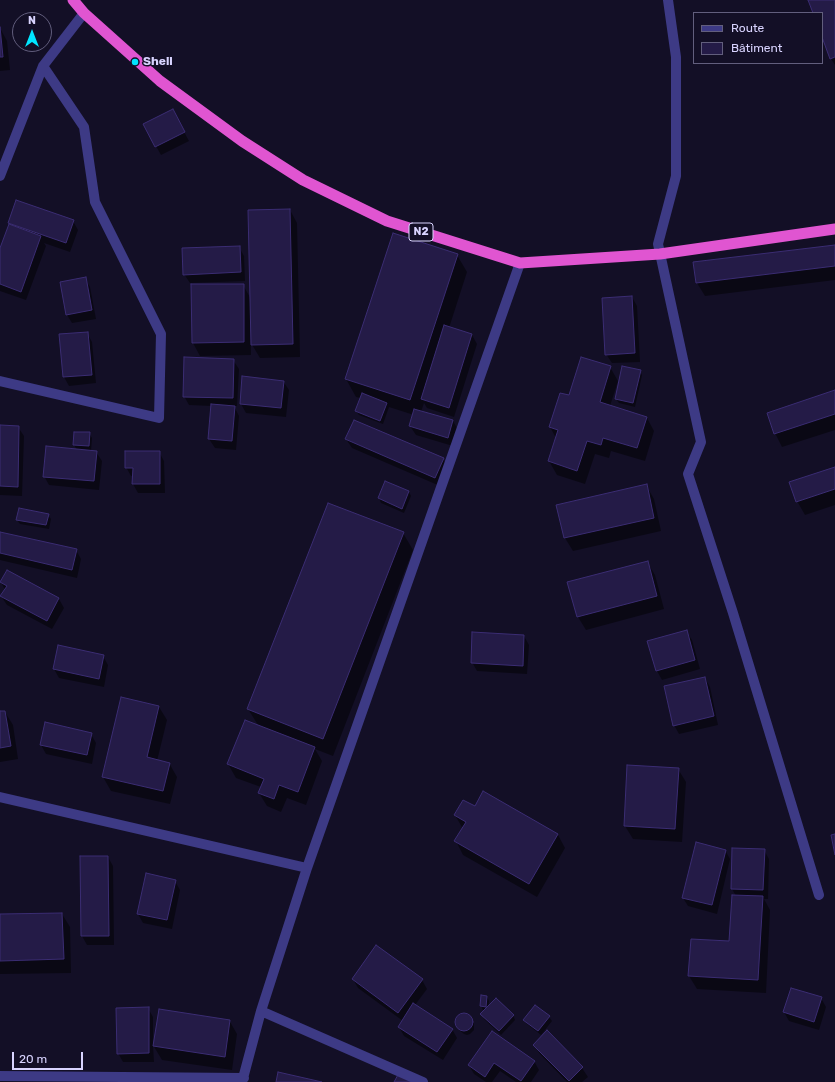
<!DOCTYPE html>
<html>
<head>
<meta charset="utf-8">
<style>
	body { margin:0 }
	#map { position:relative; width:835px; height:1082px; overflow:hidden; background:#130f26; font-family:Rubik,sans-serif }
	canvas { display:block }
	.legend { position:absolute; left:693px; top:12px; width:130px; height:52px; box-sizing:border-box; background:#130f26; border:1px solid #625e7d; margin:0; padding:5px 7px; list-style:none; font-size:12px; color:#d9d4ff }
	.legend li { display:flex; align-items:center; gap:8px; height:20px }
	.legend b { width:20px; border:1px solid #625e7d }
	.north { position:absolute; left:12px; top:12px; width:40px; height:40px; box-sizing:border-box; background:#130f26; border:1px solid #625e7d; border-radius:50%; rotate:0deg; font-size:11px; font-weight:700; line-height:16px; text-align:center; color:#d9d4ff }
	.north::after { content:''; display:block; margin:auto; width:14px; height:18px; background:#00e5ff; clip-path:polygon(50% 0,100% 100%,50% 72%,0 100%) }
	.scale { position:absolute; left:12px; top:1052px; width:71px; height:18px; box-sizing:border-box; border:2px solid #d9d4ff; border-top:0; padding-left:5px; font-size:12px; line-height:14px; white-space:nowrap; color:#d9d4ff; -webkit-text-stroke:3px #130f26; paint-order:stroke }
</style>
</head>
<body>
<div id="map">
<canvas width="835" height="1082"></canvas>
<ul class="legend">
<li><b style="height:5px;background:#3d3a85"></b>Route</li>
<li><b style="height:11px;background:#241b47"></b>Bâtiment</li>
</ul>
<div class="north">N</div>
<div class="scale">20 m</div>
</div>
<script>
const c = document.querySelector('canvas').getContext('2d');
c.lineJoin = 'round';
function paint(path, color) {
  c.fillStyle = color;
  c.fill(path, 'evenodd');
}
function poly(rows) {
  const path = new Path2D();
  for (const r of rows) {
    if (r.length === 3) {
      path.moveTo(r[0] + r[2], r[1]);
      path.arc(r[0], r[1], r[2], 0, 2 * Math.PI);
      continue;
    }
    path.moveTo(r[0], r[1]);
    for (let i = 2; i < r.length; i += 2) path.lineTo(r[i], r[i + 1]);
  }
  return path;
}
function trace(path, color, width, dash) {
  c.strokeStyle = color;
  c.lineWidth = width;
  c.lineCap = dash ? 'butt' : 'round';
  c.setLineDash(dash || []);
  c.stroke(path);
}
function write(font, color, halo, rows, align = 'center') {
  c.font = font + ' Rubik,sans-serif';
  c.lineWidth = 3;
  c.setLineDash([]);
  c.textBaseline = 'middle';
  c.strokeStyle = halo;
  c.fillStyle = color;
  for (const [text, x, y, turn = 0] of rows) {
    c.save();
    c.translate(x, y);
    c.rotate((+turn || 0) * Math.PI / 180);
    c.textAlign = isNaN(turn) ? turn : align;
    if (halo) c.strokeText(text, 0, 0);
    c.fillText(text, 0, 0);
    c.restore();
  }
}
paint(poly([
	[809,0,835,0,835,65,831,59,822,34,822,13,814,13],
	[0,28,7,41,10,70,0,71],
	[177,119,189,141,161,155,156,146],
	[290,210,297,223,300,357,260,358,251,343,251,355,200,356,193,343,243,285,251,299],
	[73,221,78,230,70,252,44,243,46,246,26,300,0,291,0,251,10,225,9,223],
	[835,246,835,280,705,296,697,283],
	[239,247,244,256,245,281,190,283,184,274],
	[457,255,467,272,449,328,472,335,477,344,454,417,427,408,424,403,421,412,453,421,458,430,453,446,416,435,410,426,414,415,389,407,383,424,359,415,356,411,361,398,356,397,346,379],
	[85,279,90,287,96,319,72,323,67,315],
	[632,297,637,306,640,362,612,363,606,354],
	[87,333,92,342,96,383,69,386,64,377],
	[233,360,239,369,237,406,234,406,239,416,236,450,215,448,209,439,212,406,189,405,184,396],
	[610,367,618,381,610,406,647,418,654,431,645,461,611,451,609,458,595,454,585,484,557,475,549,461,556,438,550,427,570,397],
	[640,371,642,375,635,407,619,403,616,399],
	[243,377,283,381,289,390,286,417,246,413,241,404],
	[835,391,835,430,782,447,775,433],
	[0,426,18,427,24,436,22,496,0,495],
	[75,433,89,433,92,438,91,451,96,452,102,461,99,490,49,485,44,476,77,450,74,445],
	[346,439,443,459,448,468,440,486,352,448],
	[159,452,164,461,165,493,138,493,133,484,133,476,131,476,126,467],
	[835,469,835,505,805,515,797,501],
	[386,482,409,492,411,496,404,513,381,503,379,498],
	[646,485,654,499,661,531,573,551,565,538,558,505],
	[48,515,51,519,49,529,20,524,17,520],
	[0,533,76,550,81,559,77,578,0,560],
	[403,533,413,550,333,756,315,749,322,761,306,805,287,798,281,812,267,806,259,793,261,787,236,778,228,764,258,725,248,709],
	[647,562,655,575,664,609,586,630,578,617,569,583],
	[7,571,59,599,64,608,52,629,7,605,1,596,5,590,1,582],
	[686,631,692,640,700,669,662,680,657,671],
	[524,636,529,645,527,674,477,671,472,662],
	[103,656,108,665,104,687,59,678,54,669],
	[705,678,710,687,718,725,679,734,674,725],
	[159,707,167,720,157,761,169,763,177,777,170,804,111,791,103,777],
	[0,712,5,712,13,725,18,759,0,762],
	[91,734,96,743,92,764,46,754,41,745],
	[678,769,686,782,682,842,633,839,625,826],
	[484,792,558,835,565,848,537,897,463,855,456,841,463,829,455,815,475,808],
	[733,849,764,850,769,859,768,899,764,899,770,910,766,993,697,989,689,976,730,942,736,896,732,889],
	[725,850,730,859,717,914,688,906,683,898],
	[81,857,108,857,113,866,114,945,87,945,82,936],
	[175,881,180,890,172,929,143,923,138,914],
	[62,914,70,927,71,973,0,974,0,915],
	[353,979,422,980,427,989,415,1005,452,1029,457,1038,443,1060,404,1036,399,1027,403,1021,358,988],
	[487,997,489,1001,488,1008,513,1015,515,1020,501,1035,484,1019,482,1015,485,1011,483,1010,481,1006],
	[821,998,826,1007,819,1030,789,1021,784,1012],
	[148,1008,153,1017,153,1044,229,1020,237,1034,232,1070,162,1060,153,1045,154,1062,123,1062,118,1053],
	[463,1014,469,1016,474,1023,474,1030,470,1034,467,1035,464,1034,459,1030,456,1022,458,1017],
	[549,1017,552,1021,541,1035,527,1024,525,1020],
	[547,1032,582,1068,588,1077,582,1082,567,1082,540,1054,534,1045],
	[492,1033,534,1061,539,1070,531,1082,516,1082,500,1071,492,1082,486,1082,474,1074,469,1065]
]), '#0007');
const building = poly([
	[808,0,835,0,835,57,830,59,822,37,822,13,813,13,808,0],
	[0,27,3,57,0,57,0,27],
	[173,109,185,132,155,147,143,124,173,109],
	[16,200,74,220,66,243,8,223,16,200],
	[290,209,293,344,251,345,248,210,290,209],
	[9,224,41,236,21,292,0,284,0,248,9,224],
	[393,233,458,254,410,400,345,379,393,233],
	[835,245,835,266,696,283,693,262,835,245],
	[240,246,241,272,183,275,182,248,240,246],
	[86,277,92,310,66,315,60,282,86,277],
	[191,284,244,284,244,342,192,343,191,284],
	[632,296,635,353,605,355,602,298,632,296],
	[444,325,472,334,449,408,421,399,444,325],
	[88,332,92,375,63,377,59,334,88,332],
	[184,357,234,359,233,398,183,397,184,357],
	[581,357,611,366,600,402,647,417,637,448,603,438,601,445,587,441,577,471,548,461,558,430,549,427,560,393,569,395,581,357],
	[622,366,641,370,633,403,615,399,622,366],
	[242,376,284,381,281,408,240,404,242,376],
	[835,390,835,414,774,434,767,413,835,390],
	[362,393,387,403,380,421,355,411,362,393],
	[211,404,235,406,232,441,208,439,211,404],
	[414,409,453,420,448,438,409,426,414,409],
	[354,420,444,458,435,478,345,439,354,420],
	[0,425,19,426,18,487,0,486,0,425],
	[74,432,90,432,89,446,73,445,74,432],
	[46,446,97,451,94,481,43,477,46,446],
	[125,451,160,451,160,484,132,484,133,468,125,468,125,451],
	[835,467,835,489,796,502,789,482,835,467],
	[385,481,409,491,402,509,378,498,385,481],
	[647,484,654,518,564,538,556,505,647,484],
	[328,503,404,532,323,739,247,709,328,503],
	[19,508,49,514,46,525,16,520,19,508],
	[0,532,77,549,72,570,0,553,0,532],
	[648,561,657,596,577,617,567,582,648,561],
	[7,570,59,598,47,621,0,596,7,586,0,582,7,570],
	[687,630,695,660,656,671,647,641,687,630],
	[472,632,524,635,523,666,471,663,472,632],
	[58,645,104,655,99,679,53,669,58,645],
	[705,677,714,716,673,726,664,686,705,677],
	[121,697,159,706,147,757,170,763,163,791,102,777,121,697],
	[0,711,5,711,11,746,0,748,0,711],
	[245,720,315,747,298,792,279,785,274,799,258,793,264,779,227,764,245,720],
	[45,722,92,733,87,755,40,745,45,722],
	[627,765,679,768,675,829,624,826,627,765],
	[483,791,558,834,529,884,454,841,466,822,454,815,463,800,475,806,483,791],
	[835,834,835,855,831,835,835,834],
	[696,842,726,850,712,905,682,898,696,842],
	[732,848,765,849,763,890,731,889,732,848],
	[80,856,108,856,109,936,81,936,80,856],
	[146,873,176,880,167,920,137,914,146,873],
	[732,895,763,896,758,980,688,976,691,939,729,941,732,895],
	[62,913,64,959,0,961,0,914,62,913],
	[376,945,423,979,398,1013,352,979,376,945],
	[791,988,822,997,814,1022,783,1012,791,988],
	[481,995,487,996,486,1007,480,1006,481,995],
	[496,998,514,1015,499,1031,480,1014,496,998],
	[413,1003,453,1029,437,1052,398,1027,413,1003],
	[535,1005,550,1016,538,1031,523,1020,535,1005],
	[149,1007,149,1053,117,1054,116,1008,149,1007],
	[159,1009,230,1020,225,1057,153,1046,159,1009],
	[464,1022,9],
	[547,1030,583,1067,569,1081,533,1045,547,1030],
	[492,1031,535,1061,521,1081,494,1063,485,1077,468,1065,492,1031],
	[278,1072,322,1082,276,1082,278,1072],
	[399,1073,416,1082,394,1082,399,1073]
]);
paint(building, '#241b47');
trace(building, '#3b2d73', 1);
trace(poly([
	[668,0,676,57,676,176,658,244,701,442,688,474,733,613,819,895],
	[0,176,43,66,84,13],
	[0,381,159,418,161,334,95,202,84,127,43,66],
	[0,797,307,868],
	[261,1011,423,1082],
	[0,1076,244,1078],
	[242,1082,261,1011,307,868,520,263]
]), '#3d3a85', 10);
trace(poly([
	[73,0,84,13,160,81,242,141,303,180,387,221,520,263,660,254,835,229]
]), '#e055d1', 11);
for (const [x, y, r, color] of [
	[135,62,4,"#00e5ff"]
]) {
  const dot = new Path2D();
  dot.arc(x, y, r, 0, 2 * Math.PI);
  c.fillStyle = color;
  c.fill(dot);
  trace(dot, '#130f26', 1.5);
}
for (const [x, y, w] of [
	[421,232,24]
]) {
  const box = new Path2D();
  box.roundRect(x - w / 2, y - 9, w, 18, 3);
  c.fillStyle = '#130f26';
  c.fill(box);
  trace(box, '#d9d4ff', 1);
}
write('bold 11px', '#d9d4ff', null, [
	["N2",421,232]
]);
write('bold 12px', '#d9d4ff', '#130f26', [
	["Shell",143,62]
], 'left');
</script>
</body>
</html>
